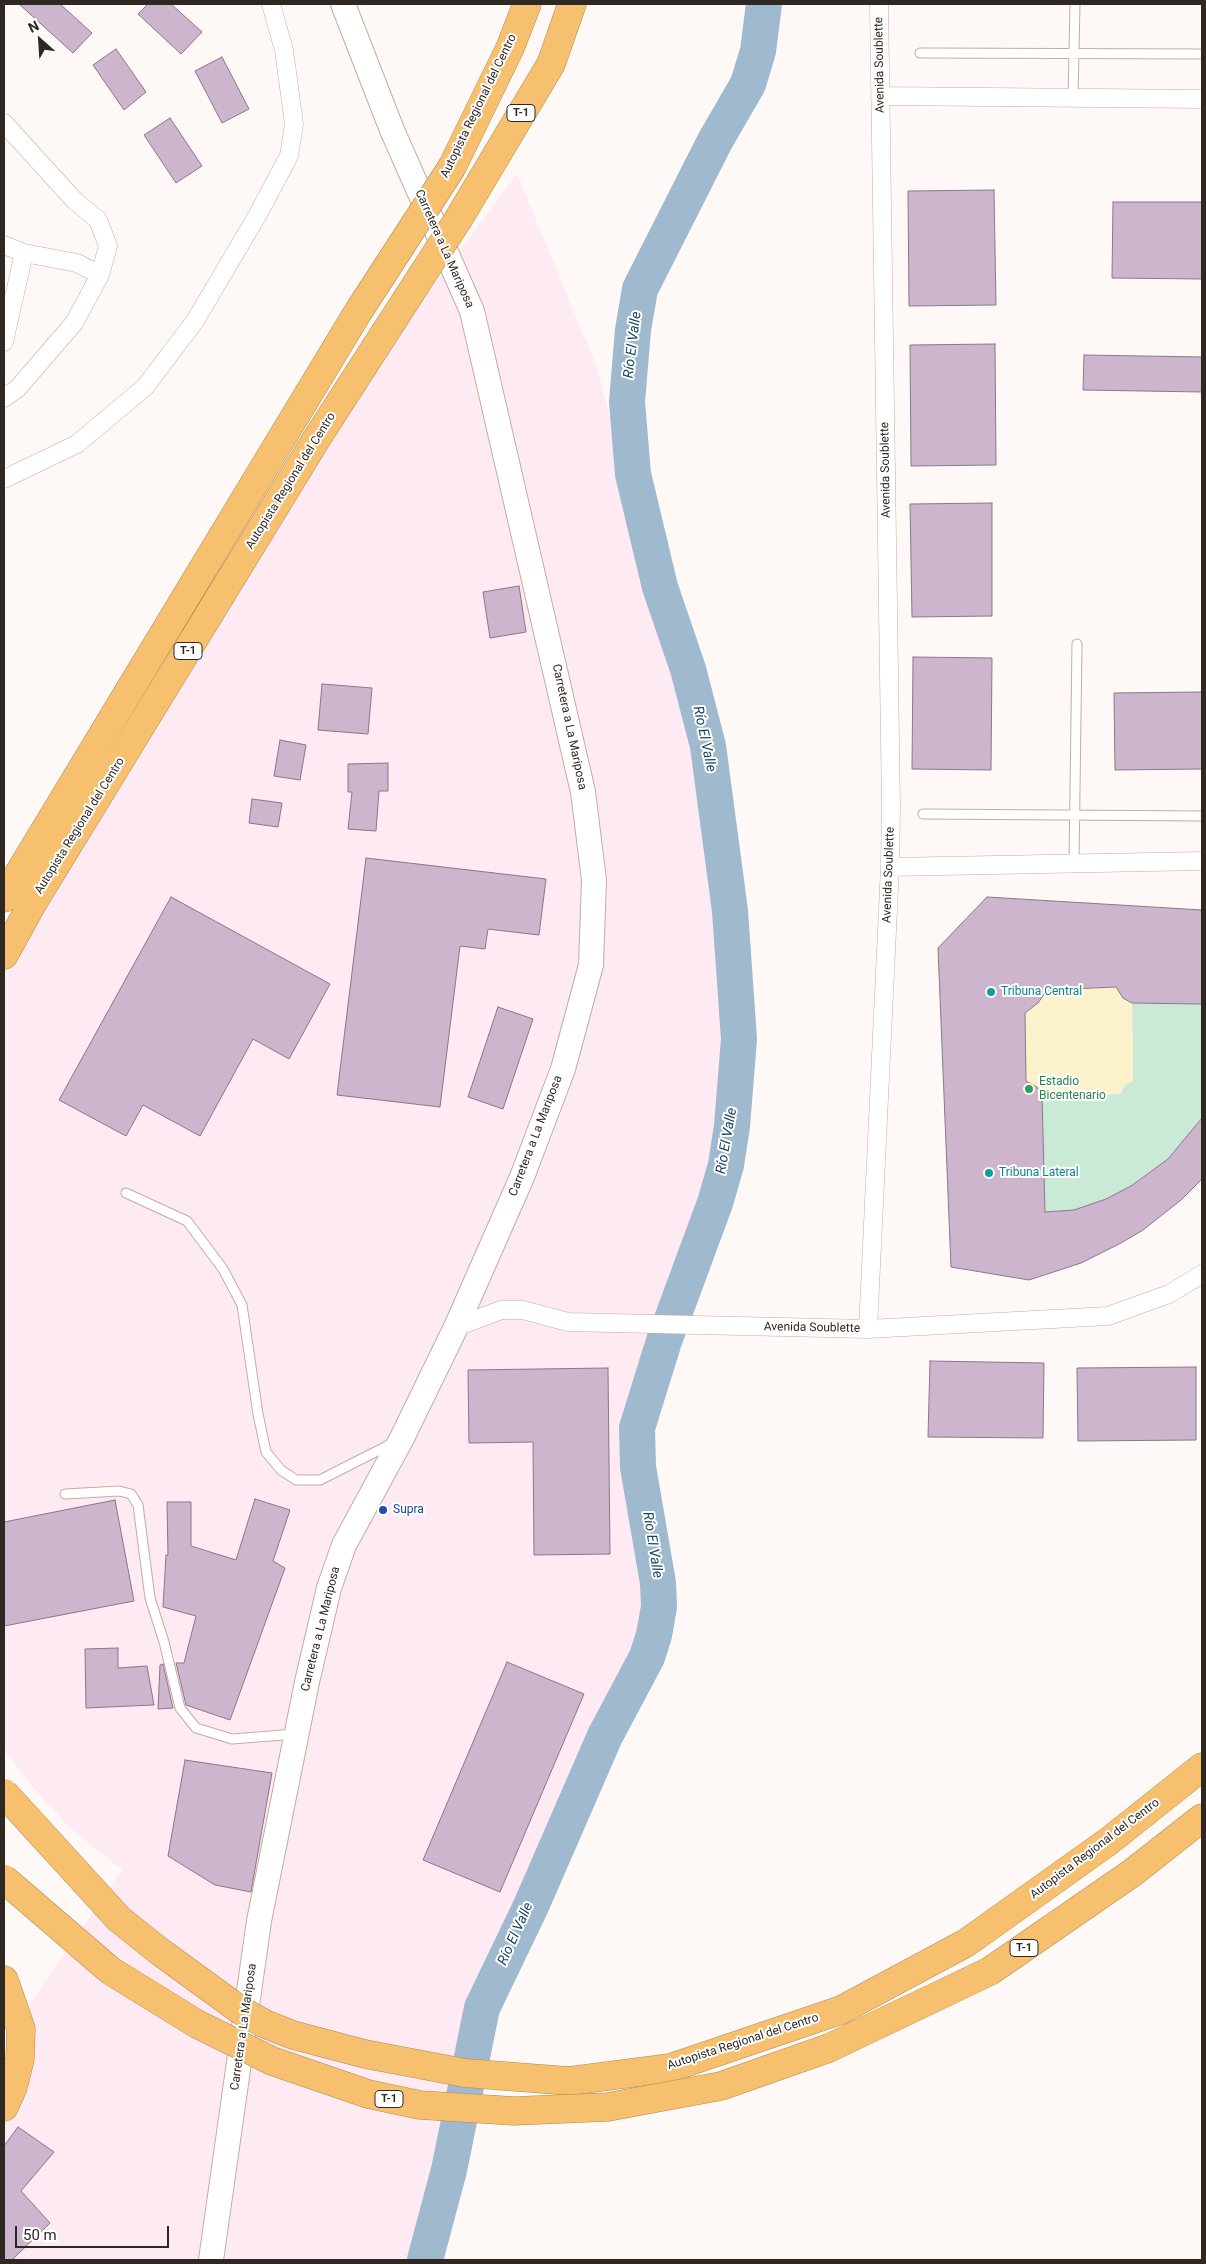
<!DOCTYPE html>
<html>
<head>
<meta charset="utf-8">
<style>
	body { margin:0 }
	#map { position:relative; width:1206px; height:2264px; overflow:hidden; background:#fef9f6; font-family:Roboto,sans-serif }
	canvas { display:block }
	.frame { position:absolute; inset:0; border:5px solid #2f2721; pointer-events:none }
	.north { position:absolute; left:15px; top:15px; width:50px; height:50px; -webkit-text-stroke:4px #fff; paint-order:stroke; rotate:334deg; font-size:14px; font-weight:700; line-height:20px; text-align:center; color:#2f2721 }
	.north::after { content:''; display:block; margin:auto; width:18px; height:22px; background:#2f2721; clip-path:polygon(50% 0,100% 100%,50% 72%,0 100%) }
	.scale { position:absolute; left:15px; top:2226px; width:154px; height:22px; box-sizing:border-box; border:2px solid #2f2721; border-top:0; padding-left:6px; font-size:15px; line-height:18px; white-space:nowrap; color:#2f2721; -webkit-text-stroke:4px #fff; paint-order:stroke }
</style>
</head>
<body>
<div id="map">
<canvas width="1206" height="2264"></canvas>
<div class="frame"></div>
<div class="north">N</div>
<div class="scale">50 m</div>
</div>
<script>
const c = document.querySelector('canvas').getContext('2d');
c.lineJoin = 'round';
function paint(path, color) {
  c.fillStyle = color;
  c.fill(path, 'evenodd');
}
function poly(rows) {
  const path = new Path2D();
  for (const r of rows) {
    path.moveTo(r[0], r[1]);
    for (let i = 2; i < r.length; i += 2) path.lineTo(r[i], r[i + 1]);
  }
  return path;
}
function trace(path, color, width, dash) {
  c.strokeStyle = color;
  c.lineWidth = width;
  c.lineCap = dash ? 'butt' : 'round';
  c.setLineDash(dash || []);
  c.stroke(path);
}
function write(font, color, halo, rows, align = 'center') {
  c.font = font + ' Roboto,sans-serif';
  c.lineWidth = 4;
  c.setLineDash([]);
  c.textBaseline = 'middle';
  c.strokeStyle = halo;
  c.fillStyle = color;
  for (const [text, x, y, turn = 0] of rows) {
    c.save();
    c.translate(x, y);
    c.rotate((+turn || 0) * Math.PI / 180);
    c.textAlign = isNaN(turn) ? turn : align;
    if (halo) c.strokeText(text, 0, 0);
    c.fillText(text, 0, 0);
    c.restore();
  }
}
paint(poly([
	[517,174,596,365,640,530,699,698,718,790,740,959,737,1065,724,1137,657,1361,641,1433,667,1567,666,1591,654,1628,620,1689,596,1741,485,2006,415,2260,4,2260,4,2096,16,2065,30,2004,122,1870,70,1828,33,1787,4,1750,4,969,293,498,414,312]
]), '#feeaf3');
paint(poly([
	[1132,1003,1202,1004,1202,1116,1197,1125,1168,1159,1131,1186,1106,1199,1074,1210,1045,1212,1042,1096,1120,1094,1125,1085,1133,1081]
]), '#cae9d7');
paint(poly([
	[1118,987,1123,998,1132,1003,1133,1081,1125,1085,1120,1094,1042,1096,1037,1087,1026,1082,1025,1009,1044,990]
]), '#fbf1cb');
trace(poly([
	[425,2260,449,2170,482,2008,531,1906,605,1736,647,1657,654,1635,659,1607,658,1583,638,1467,637,1428,664,1341,715,1203,726,1165,732,1126,739,1039,730,911,708,746,688,669,660,587,633,474,627,402,633,330,640,289,715,141,748,84,758,51,764,4]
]), '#9fb9ce', 36);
const building = poly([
	[19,4,60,4,92,33,73,53,19,4],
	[148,4,171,4,202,32,181,54,138,14,148,4],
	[116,49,146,92,124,110,93,65,116,49],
	[222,57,249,109,222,123,195,71,222,57],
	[170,118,202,166,176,183,144,135,170,118],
	[994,190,996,305,909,306,908,191,994,190],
	[1113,202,1202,202,1202,279,1112,278,1113,202],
	[995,344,996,465,911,466,910,345,995,344],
	[1084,355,1202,357,1202,392,1083,390,1084,355],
	[992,503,992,616,912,617,910,504,992,503],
	[519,586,526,632,490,638,483,592,519,586],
	[913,657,992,658,991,770,912,769,913,657],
	[322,684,372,688,368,734,318,730,322,684],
	[1202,692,1202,769,1115,770,1114,693,1202,692],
	[280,740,306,745,300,780,274,776,280,740],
	[388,763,388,791,379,791,376,831,348,829,352,792,348,792,348,764,388,763],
	[252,799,282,803,278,827,249,823,252,799],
	[366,858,546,879,539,935,488,929,485,949,460,946,440,1107,337,1095,366,858],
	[171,897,330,984,289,1059,253,1039,200,1136,143,1105,126,1136,59,1100,171,897],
	[987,897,1202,910,1202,1004,1132,1003,1123,998,1116,987,1047,990,1038,1003,1025,1013,1026,1081,1037,1087,1042,1096,1045,1212,1074,1210,1106,1199,1131,1186,1168,1159,1202,1118,1202,1179,1181,1200,1143,1230,1121,1243,1081,1263,1029,1280,951,1267,938,948,987,897],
	[498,1007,533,1019,503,1109,468,1097,498,1007],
	[930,1361,1044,1363,1043,1438,928,1437,930,1361],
	[1196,1367,1196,1440,1078,1441,1077,1368,1196,1367],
	[608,1368,610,1554,534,1555,533,1442,469,1443,468,1370,608,1368],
	[255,1499,290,1510,273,1561,285,1568,230,1720,186,1705,176,1663,184,1663,196,1616,163,1607,166,1555,168,1555,167,1502,191,1502,191,1546,236,1560,255,1499],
	[115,1500,134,1601,4,1626,4,1522,115,1500],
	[118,1648,118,1668,147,1666,154,1705,86,1708,85,1649,118,1648],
	[507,1662,584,1694,500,1892,423,1860,507,1662],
	[163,1664,173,1708,158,1709,160,1665,163,1664],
	[185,1760,272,1773,251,1892,215,1885,168,1856,185,1760],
	[18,2127,54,2152,21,2191,50,2223,12,2260,4,2260,4,2146,18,2127]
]);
paint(building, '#ccb5cd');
trace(building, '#897889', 1);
const lane = poly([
	[920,53,1202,54],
	[1073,98,1075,4],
	[923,814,1202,816],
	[1074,863,1077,644],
	[126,1193,187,1221,223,1269,242,1305,258,1414,266,1452,281,1470,296,1480,320,1480,393,1443],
	[65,1494,119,1491,131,1494,138,1505,150,1598,164,1642,180,1708,196,1728,232,1739,296,1734]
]);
const street = poly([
	[880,96,1202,99],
	[4,123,75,201,98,220,108,246,100,275],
	[4,245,24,253,77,263,100,275,74,323,18,388,4,398],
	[4,342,24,253],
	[4,479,77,444,145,387,195,321,257,216,289,156,294,124,284,50,271,4],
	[890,867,1202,861],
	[456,1327,501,1310,523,1310,568,1322,868,1329,1108,1316,1169,1294,1202,1274],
	[868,1329,890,867,891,807,879,4]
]);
const secondary = poly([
	[211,2260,259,1921,307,1682,329,1588,344,1545,402,1438,456,1327,522,1177,563,1069,591,965,594,880,583,792,472,311,392,130,343,4]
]);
const highway = poly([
	[452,167,510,48,527,4],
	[459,218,551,64,572,4],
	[4,898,358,312],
	[4,955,32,904,317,438,375,348],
	[4,1980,21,2029,20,2059,13,2087,4,2107],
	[829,2048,990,1971,1132,1873,1202,1818],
	[465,2073,569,2081,670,2068,841,2010,966,1943,1109,1841,1202,1767]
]);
trace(lane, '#c2ae9e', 11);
trace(street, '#c2ae9e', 19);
trace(secondary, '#c2ae9e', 26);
trace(highway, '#b08a54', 29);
trace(lane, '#fff', 9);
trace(street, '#fff', 18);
trace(secondary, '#fff', 24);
trace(highway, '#f6c06f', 28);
const highwayBridge = poly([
	[358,312,452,167],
	[375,348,459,218],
	[4,1793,119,1919,159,1951,240,2010,265,2024,293,2035,365,2054,465,2073],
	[4,1879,111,1971,197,2024,272,2061,368,2094,420,2105,514,2111,608,2107,721,2086,829,2048]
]);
trace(highwayBridge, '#b08a54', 29, []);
trace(highwayBridge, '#f6c06f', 28);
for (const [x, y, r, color] of [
	[991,992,5,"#0f9aa8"],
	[1029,1089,5,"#2e9e5b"],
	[989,1173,5,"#0f9aa8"],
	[383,1510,5,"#1a4fb4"]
]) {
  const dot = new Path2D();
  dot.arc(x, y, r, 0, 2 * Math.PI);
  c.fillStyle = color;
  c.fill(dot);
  trace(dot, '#fff', 2);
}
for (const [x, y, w] of [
	[521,113,28],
	[188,651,28],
	[1024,1948,28],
	[389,2099,28]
]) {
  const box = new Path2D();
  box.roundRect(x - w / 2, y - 8.5, w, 17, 4);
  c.fillStyle = '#fff';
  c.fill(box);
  trace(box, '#2f2721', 1);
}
write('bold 11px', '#2f2721', null, [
	["T-1",521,113],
	["T-1",188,651],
	["T-1",1024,1948],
	["T-1",389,2099]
]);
write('12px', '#2f2721', '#fff', [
	["Avenida Soublette",880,65,-91],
	["Autopista Regional del Centro",479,106,-64],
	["Carretera a La Mariposa",444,249,66],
	["Avenida Soublette",886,470,-91],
	["Autopista Regional del Centro",291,481,-58],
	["Carretera a La Mariposa",569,727,78],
	["Autopista Regional del Centro",80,826,-58],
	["Avenida Soublette",889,875,-88],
	["Carretera a La Mariposa",536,1136,-69],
	["Avenida Soublette",812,1328,1],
	["Carretera a La Mariposa",321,1629,-76],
	["Autopista Regional del Centro",1095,1849,-37],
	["Carretera a La Mariposa",244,2027,-82],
	["Autopista Regional del Centro",743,2042,-18]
]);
write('12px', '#0d838f', '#fff', [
	["Tribuna Central",1001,992],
	["Tribuna Lateral",999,1173]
], 'left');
write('12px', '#27864d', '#fff', [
	["Estadio",1039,1082],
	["Bicentenario",1039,1096]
], 'left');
write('12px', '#164399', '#fff', [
	["Supra",393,1510]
], 'left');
write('italic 14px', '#174463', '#fff', [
	["Río El Valle",633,345,-83],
	["Río El Valle",704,739,78],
	["Río El Valle",727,1141,-80],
	["Río El Valle",652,1545,81],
	["Río El Valle",516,1934,-66]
]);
</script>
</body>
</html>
